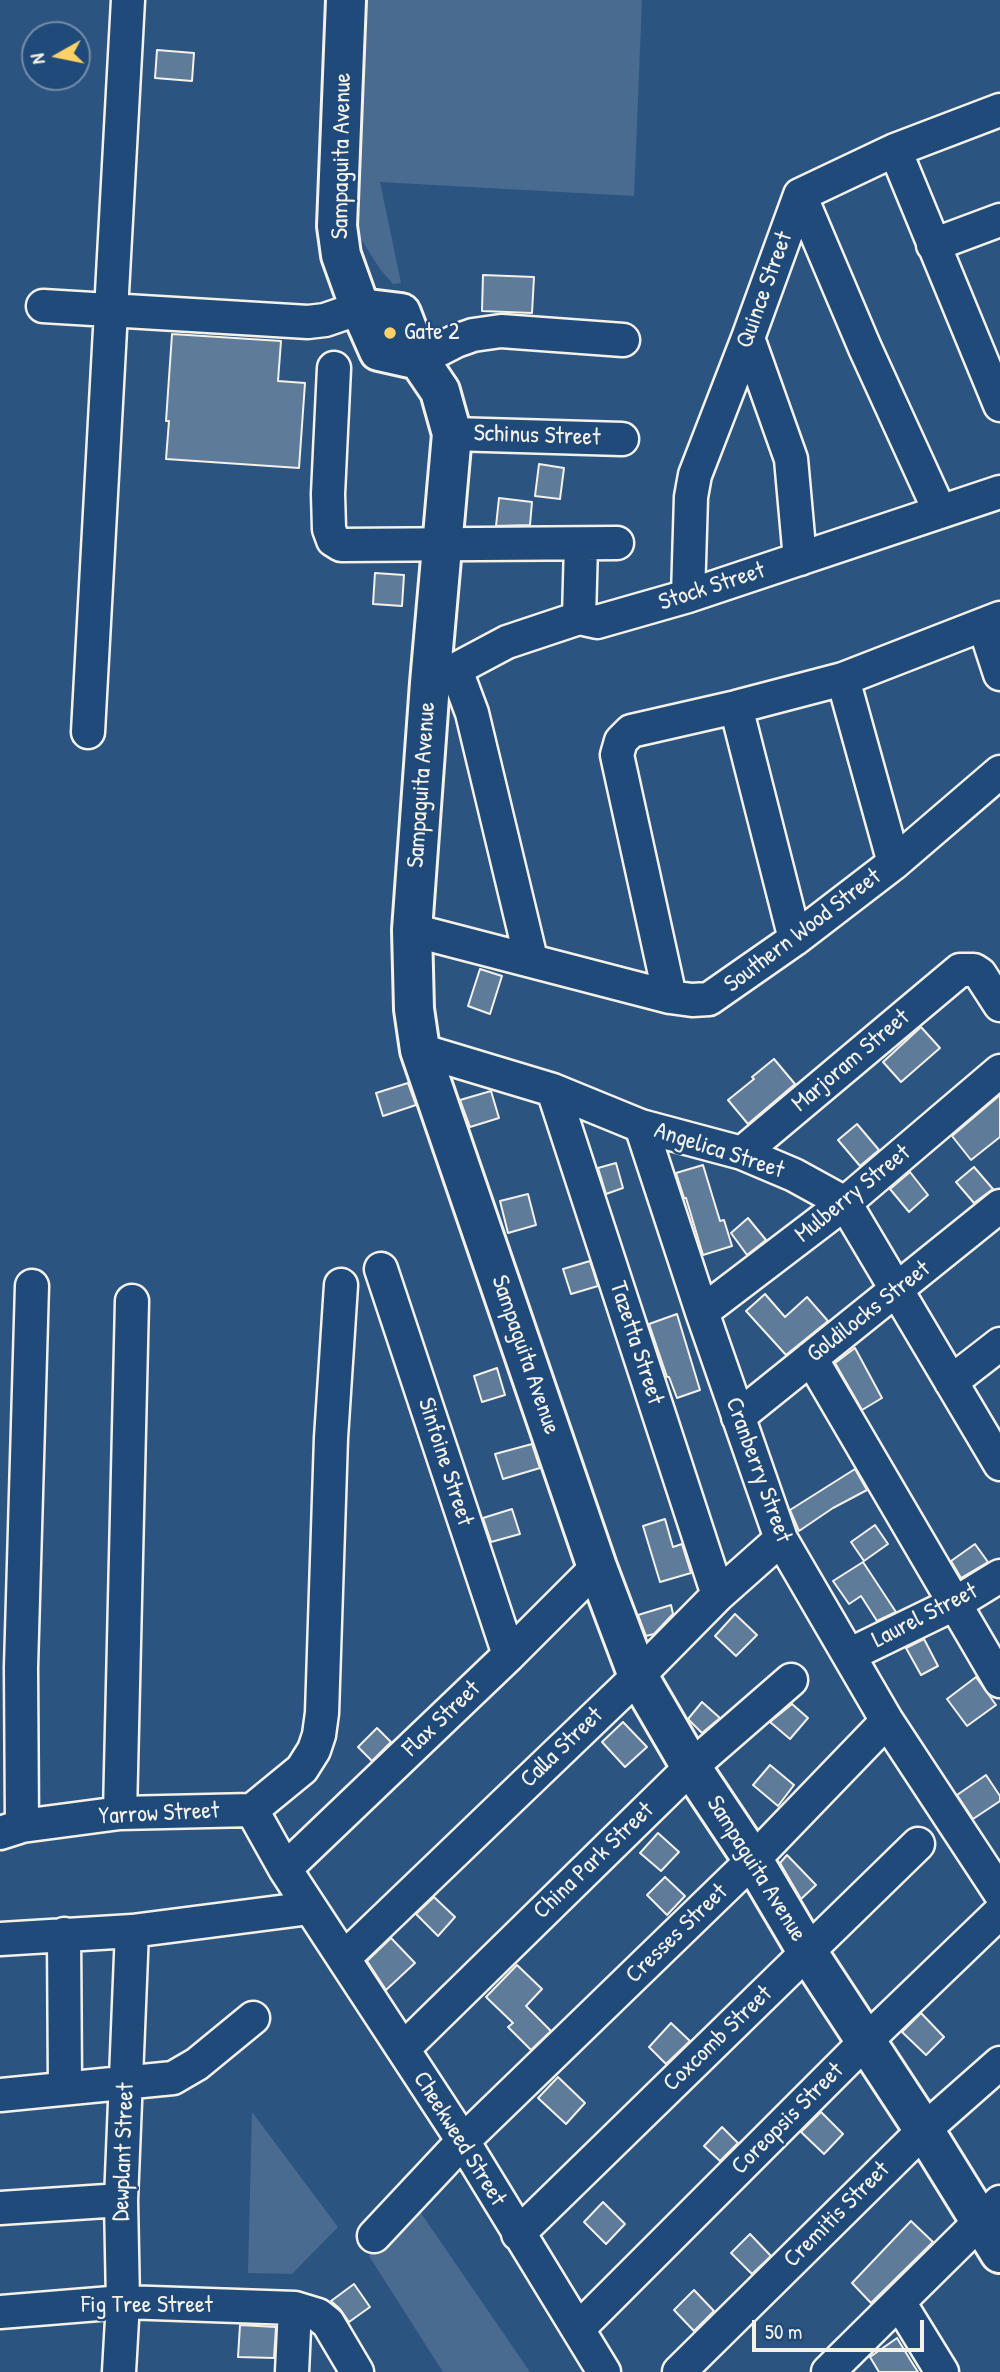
<!DOCTYPE html>
<html>
<head>
<meta charset="utf-8">
<style>
	body { margin:0 }
	#map { position:relative; width:1000px; height:2372px; overflow:hidden; background:#2c5481; font-family:"Patrick Hand",sans-serif }
	canvas { display:block }
	.north { position:absolute; left:21px; top:21px; width:70px; height:70px; box-sizing:border-box; background:#1f4a7a; border:2px solid #748da6; border-radius:50%; rotate:261deg; font-size:19px; font-weight:700; line-height:28px; text-align:center; color:#f4f1e8 }
	.north::after { content:''; display:block; margin:auto; width:24px; height:32px; background:#ffd166; clip-path:polygon(50% 0,100% 100%,50% 72%,0 100%) }
	.scale { position:absolute; left:752px; top:2320px; width:172px; height:32px; box-sizing:border-box; border:4px solid #f4f1e8; border-top:0; padding-left:9px; font-size:21px; line-height:24px; white-space:nowrap; color:#f4f1e8; -webkit-text-stroke:5px #1f4a7a; paint-order:stroke }
</style>
</head>
<body>
<div id="map">
<canvas width="1000" height="2372"></canvas>
<div class="north">N</div>
<div class="scale">50 m</div>
</div>
<script>
const c = document.querySelector('canvas').getContext('2d');
c.lineJoin = 'round';
function paint(path, color) {
  c.fillStyle = color;
  c.fill(path, 'evenodd');
}
function poly(rows) {
  const path = new Path2D();
  for (const r of rows) {
    path.moveTo(r[0], r[1]);
    for (let i = 2; i < r.length; i += 2) path.lineTo(r[i], r[i + 1]);
  }
  return path;
}
function trace(path, color, width, dash) {
  c.strokeStyle = color;
  c.lineWidth = width;
  c.lineCap = dash ? 'butt' : 'round';
  c.setLineDash(dash || []);
  c.stroke(path);
}
function write(font, color, halo, rows, align = 'center') {
  c.font = font + ' "Patrick Hand",sans-serif';
  c.lineWidth = 5;
  c.setLineDash([]);
  c.textBaseline = 'middle';
  c.strokeStyle = halo;
  c.fillStyle = color;
  for (const [text, x, y, turn = 0] of rows) {
    c.save();
    c.translate(x, y);
    c.rotate((+turn || 0) * Math.PI / 180);
    c.textAlign = isNaN(turn) ? turn : align;
    if (halo) c.strokeText(text, 0, 0);
    c.fillText(text, 0, 0);
    c.restore();
  }
}
paint(poly([
	[364,0,642,0,634,196,380,182,401,283,393,284,380,269,356,231,353,202],
	[252,2112,338,2227,292,2274,248,2273],
	[412,2200,530,2372,443,2372,369,2256]
]), '#496b90');
const building = poly([
	[157,50,194,53,192,81,155,78,157,50],
	[483,275,534,277,532,313,482,311,483,275],
	[172,334,281,341,278,381,305,383,299,468,166,459,169,421,166,421,172,334],
	[539,464,564,468,560,499,535,496,539,464],
	[499,498,532,502,530,525,496,526,499,498],
	[375,573,404,575,402,606,373,604,375,573],
	[480,969,502,976,490,1014,468,1006,480,969],
	[921,1027,940,1048,901,1082,883,1062,921,1027],
	[774,1059,795,1084,748,1124,728,1100,754,1079,752,1077,774,1059],
	[408,1083,416,1105,383,1116,376,1093,408,1083],
	[491,1091,499,1118,470,1127,460,1100,491,1091],
	[1000,1095,1000,1137,971,1160,952,1136,1000,1095],
	[857,1124,879,1150,860,1166,838,1140,857,1124],
	[616,1163,623,1188,606,1194,598,1168,616,1163],
	[703,1165,720,1221,724,1220,732,1246,703,1255,686,1198,684,1198,676,1173,703,1165],
	[974,1167,993,1189,974,1203,956,1182,974,1167],
	[910,1172,928,1195,909,1212,890,1189,910,1172],
	[528,1194,536,1225,508,1233,500,1201,528,1194],
	[748,1218,766,1240,747,1255,731,1233,748,1218],
	[590,1261,598,1286,571,1294,563,1269,590,1261],
	[765,1294,785,1317,807,1297,828,1321,786,1355,746,1311,765,1294],
	[677,1314,700,1390,677,1398,669,1377,667,1377,649,1324,677,1314],
	[855,1348,882,1398,862,1410,835,1363,855,1348],
	[497,1368,505,1395,482,1402,474,1376,497,1368],
	[532,1444,540,1468,503,1479,495,1454,532,1444],
	[855,1469,867,1490,833,1508,799,1531,790,1510,855,1469],
	[512,1509,520,1534,491,1542,483,1518,512,1509],
	[665,1519,673,1547,682,1544,691,1573,660,1582,643,1526,665,1519],
	[875,1525,888,1544,864,1561,851,1542,875,1525],
	[975,1544,988,1562,961,1578,951,1561,975,1544],
	[863,1562,896,1612,877,1621,861,1596,849,1604,833,1581,863,1562],
	[671,1605,673,1614,654,1634,646,1636,638,1615,671,1605],
	[735,1614,757,1635,736,1656,715,1636,735,1614],
	[924,1639,938,1666,921,1675,906,1648,924,1639],
	[976,1677,996,1705,967,1726,947,1699,976,1677],
	[702,1702,720,1718,702,1733,688,1719,702,1702],
	[792,1704,808,1718,790,1739,770,1722,792,1704],
	[623,1722,647,1747,625,1767,602,1742,623,1722],
	[377,1728,391,1742,372,1761,358,1747,377,1728],
	[770,1765,794,1785,778,1806,753,1785,770,1765],
	[986,1775,1000,1796,1000,1801,973,1819,957,1795,986,1775],
	[658,1833,679,1852,661,1871,640,1853,658,1833],
	[787,1855,816,1885,801,1899,780,1863,787,1855],
	[665,1877,685,1896,667,1915,647,1895,665,1877],
	[434,1897,455,1917,438,1936,416,1914,434,1897],
	[391,1938,415,1963,386,1990,367,1961,391,1938],
	[517,1965,542,1989,526,2006,551,2031,531,2050,508,2027,513,2023,486,1997,517,1965],
	[921,2013,944,2037,926,2055,902,2032,921,2013],
	[671,2023,690,2041,666,2064,649,2047,671,2023],
	[558,2077,585,2103,566,2124,538,2098,558,2077],
	[821,2112,843,2134,824,2154,801,2132,821,2112],
	[722,2127,738,2143,720,2161,704,2146,722,2127],
	[603,2202,625,2224,606,2244,584,2222,603,2202],
	[911,2221,933,2242,871,2303,852,2283,911,2221],
	[750,2234,771,2256,752,2274,731,2253,750,2234],
	[354,2284,370,2307,349,2322,340,2309,331,2301,354,2284],
	[694,2290,714,2311,694,2331,674,2310,694,2290],
	[240,2325,276,2327,274,2358,238,2357,240,2325],
	[897,2338,911,2361,918,2372,879,2372,870,2357,897,2338]
]);
paint(building, '#5e7b9a');
trace(building, '#f4f1e8', 2);
const minor = poly([
	[895,150,1000,405],
	[800,195,865,348,940,512],
	[933,245,1000,220],
	[43,306,308,322,325,320,360,308],
	[748,338,791,459,800,559],
	[419,360,456,341,473,335,501,331,623,340],
	[334,368,328,494,329,529,333,540,341,545,617,543],
	[452,434,622,439],
	[688,596,691,497,695,475,748,338,800,195,895,150,1000,110],
	[579,618,581,544],
	[984,625,1000,674],
	[456,670,472,713,531,959],
	[843,679,894,863],
	[430,683,507,642,579,618,597,622,688,596,1000,492],
	[736,707,795,939],
	[88,732,128,0],
	[412,930,670,997,692,1000,709,999,795,939,894,863,1000,772],
	[670,997,617,755,621,741,631,731,736,707,843,679,1000,618],
	[420,1050,553,1090,641,1126,742,1153,794,1175,845,1203,1000,1464],
	[553,1090,718,1595],
	[641,1126,702,1312,781,1539,887,1721,1000,1893],
	[742,1153,960,970,974,970,980,974,1000,1005],
	[381,1269,509,1655],
	[702,1312,845,1203,1000,1071],
	[811,1358,1000,1681],
	[951,1382,1000,1344],
	[738,1417,1000,1206],
	[849,1655,956,1603,1000,1576],
	[252,1810,302,1769,314,1750,319,1735,322,1713,331,1438,341,1285],
	[120,1813,132,1301],
	[22,1826,21,1667,32,1286],
	[0,1833,22,1826,120,1813,252,1810,285,1869,463,2141,604,2372],
	[285,1869,509,1655,597,1567],
	[64,1934,65,2088],
	[0,1939,132,1931,310,1908],
	[344,1958,638,1676,718,1595,781,1539],
	[403,2049,691,1767,791,1680],
	[0,2095,173,2078,197,2064,253,2018],
	[0,2208,121,2200],
	[518,2234,918,1844],
	[374,2236,463,2141,753,1860,887,1721],
	[899,2302,942,2372],
	[0,2312,123,2302,295,2308,318,2315,328,2323,357,2372],
	[578,2329,866,2041,1000,1912],
	[119,2372,123,2302,121,2200,132,1931],
	[292,2372,295,2308],
	[679,2372,924,2130,1000,2063],
	[828,2372,1000,2202]
]);
const major = poly([
	[346,0,337,226,341,255,360,308,379,351,419,360],
	[360,308,401,313,419,360,440,391,452,434,430,683,412,930,414,1009,420,1050,597,1567,638,1676,691,1767,753,1860,808,1953,924,2130,1000,2253]
]);
trace(minor, '#f4f1e8', 37);
trace(major, '#f4f1e8', 44);
trace(minor, '#1f4a7a', 32);
trace(major, '#1f4a7a', 38);
for (const [x, y, r, color] of [
	[390,333,7,"#ffd166"]
]) {
  const dot = new Path2D();
  dot.arc(x, y, r, 0, 2 * Math.PI);
  c.fillStyle = color;
  c.fill(dot);
  trace(dot, '#1f4a7a', 2.5);
}
write('24px', '#f4f1e8', '#1f4a7a', [
	["Sampaguita Avenue",342,156,-89],
	["Quince Street",765,290,-70],
	["Schinus Street",537,436,2],
	["Stock Street",712,587,-18],
	["Sampaguita Avenue",422,785,-86],
	["Southern Wood Street",803,931,-37],
	["Marjoram Street",851,1061,-40],
	["Angelica Street",719,1151,18],
	["Mulberry Street",853,1194,-39],
	["Goldilocks Street",869,1312,-38],
	["Tazetta Street",636,1343,72],
	["Sampaguita Avenue",525,1355,71],
	["Sinfoine Street",445,1462,72],
	["Cranberry Street",758,1470,70],
	["Laurel Street",925,1616,-27],
	["Flax Street",442,1719,-44],
	["Calla Street",562,1748,-44],
	["Yarrow Street",159,1814,-3],
	["China Park Street",594,1861,-44],
	["Sampaguita Avenue",756,1869,58],
	["Cresses Street",677,1934,-44],
	["Coxcomb Street",718,2039,-44],
	["Coreopsis Street",788,2119,-45],
	["Cheekweed Street",459,2139,58],
	["Dewplant Street",124,2152,-88],
	["Cremitis Street",837,2215,-45],
	["Fig Tree Street",147,2306]
]);
write('24px', '#f4f1e8', '#1f4a7a', [
	["Gate 2",404,333]
], 'left');
</script>
</body>
</html>
